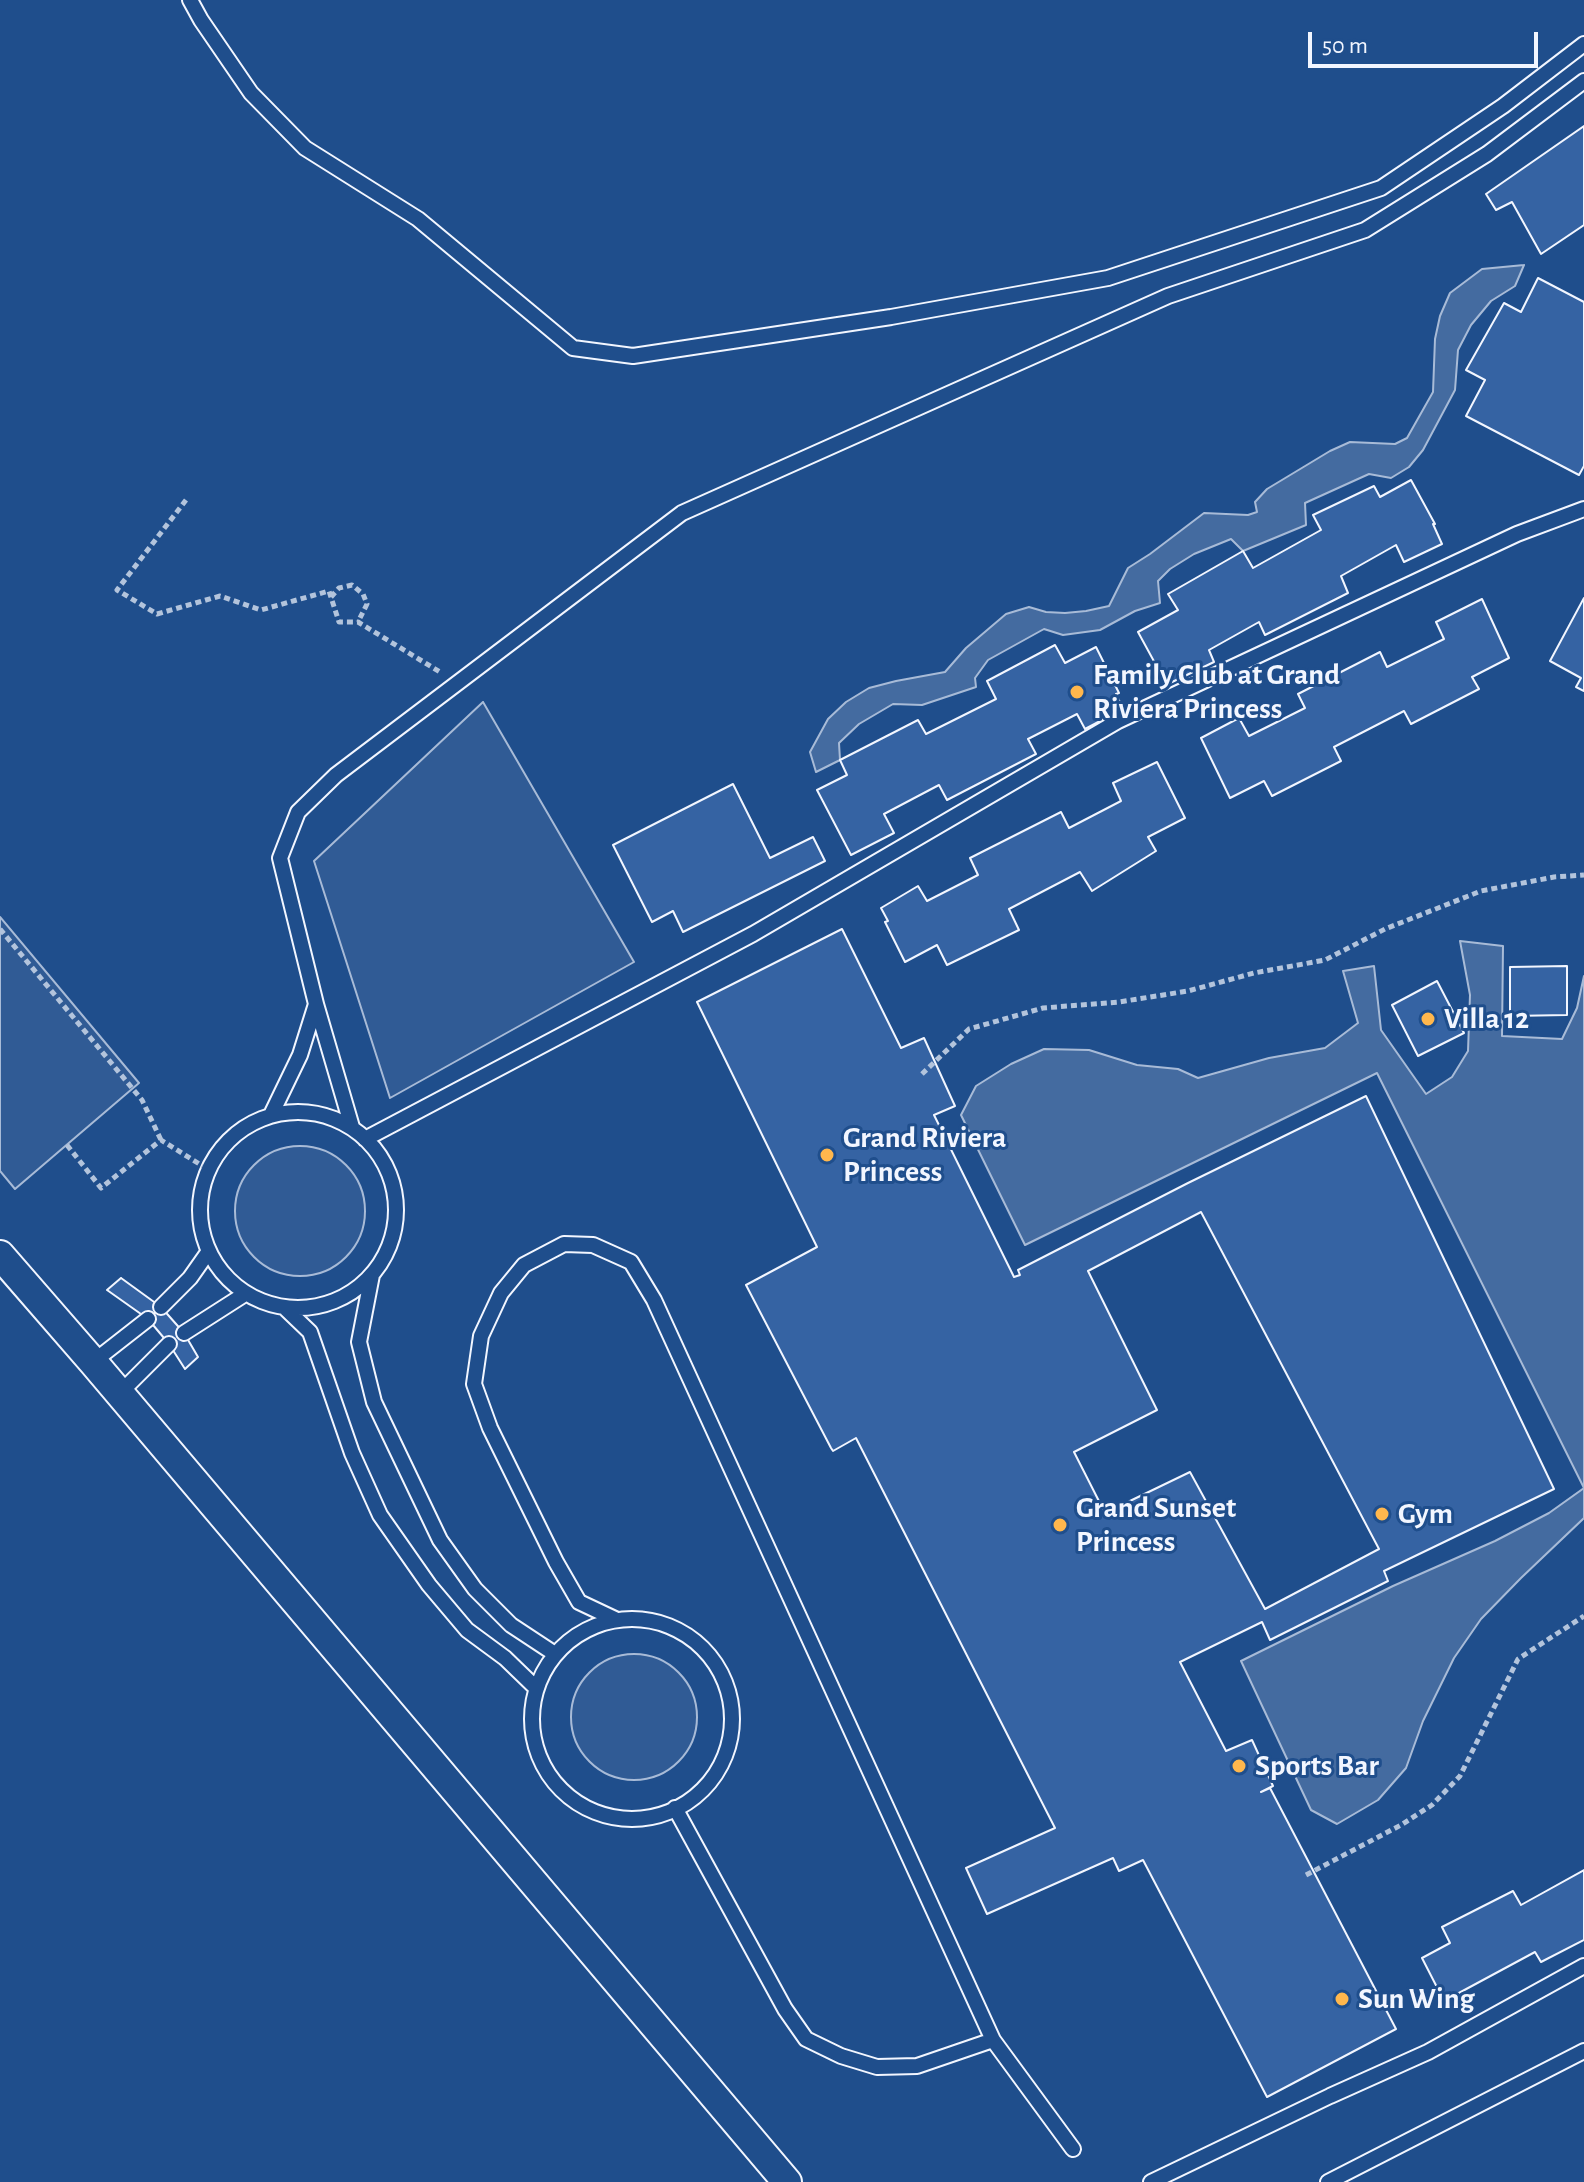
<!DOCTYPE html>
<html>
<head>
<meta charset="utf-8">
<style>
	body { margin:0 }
	#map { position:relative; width:1584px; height:2182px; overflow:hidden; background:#1f4e8c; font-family:"Alegreya Sans",sans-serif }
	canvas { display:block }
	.scale { position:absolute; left:1308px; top:32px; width:230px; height:36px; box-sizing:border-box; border:4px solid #f2f6ff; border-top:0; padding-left:10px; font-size:24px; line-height:28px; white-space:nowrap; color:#f2f6ff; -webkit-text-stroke:6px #1f4e8c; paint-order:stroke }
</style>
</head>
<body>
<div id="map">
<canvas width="1584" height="2182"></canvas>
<div class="scale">50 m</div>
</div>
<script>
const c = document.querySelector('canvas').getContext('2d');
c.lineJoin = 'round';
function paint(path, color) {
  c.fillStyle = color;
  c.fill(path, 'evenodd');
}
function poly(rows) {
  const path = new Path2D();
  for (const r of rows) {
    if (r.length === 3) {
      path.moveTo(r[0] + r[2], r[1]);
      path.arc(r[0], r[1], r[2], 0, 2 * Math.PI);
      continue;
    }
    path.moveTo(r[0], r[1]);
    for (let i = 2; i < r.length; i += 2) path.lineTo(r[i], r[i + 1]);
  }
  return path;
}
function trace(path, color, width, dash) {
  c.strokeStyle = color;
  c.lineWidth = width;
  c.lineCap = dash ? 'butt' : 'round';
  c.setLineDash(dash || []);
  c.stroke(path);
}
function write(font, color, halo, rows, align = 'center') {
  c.font = font + ' "Alegreya Sans",sans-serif';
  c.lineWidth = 6;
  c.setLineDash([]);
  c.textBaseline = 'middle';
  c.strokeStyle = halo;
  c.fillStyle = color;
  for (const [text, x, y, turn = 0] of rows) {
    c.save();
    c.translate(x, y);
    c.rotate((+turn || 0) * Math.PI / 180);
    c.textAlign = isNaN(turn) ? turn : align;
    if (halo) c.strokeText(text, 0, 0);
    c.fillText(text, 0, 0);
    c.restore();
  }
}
const built = poly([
	[483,702,634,962,390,1098,314,861,483,702],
	[0,917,139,1083,15,1189,0,1171,0,917],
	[300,1211,65],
	[634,1717,63]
]);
paint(built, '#305b95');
trace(built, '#a8bbd7', 2);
const water = poly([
	[1524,265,1515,286,1491,301,1471,325,1458,350,1455,390,1423,450,1409,467,1391,478,1369,474,1305,503,1306,525,1243,551,1231,539,1194,554,1170,569,1158,581,1160,603,1135,611,1100,630,1063,635,1044,629,988,660,975,678,976,687,922,705,893,704,859,724,839,743,840,760,816,772,810,752,828,719,846,702,869,688,896,681,945,672,966,648,1006,614,1029,607,1046,612,1065,613,1086,611,1109,606,1128,568,1150,554,1204,513,1248,515,1257,512,1255,502,1267,489,1330,451,1350,442,1395,444,1407,438,1433,392,1435,339,1440,316,1450,293,1482,269,1524,265],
	[1460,941,1503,946,1502,1036,1562,1039,1577,1008,1584,976,1584,1518,1521,1578,1481,1619,1454,1658,1423,1721,1406,1768,1378,1800,1337,1824,1311,1810,1241,1661,1393,1586,1495,1541,1549,1513,1584,1488,1377,1073,1025,1245,961,1115,976,1086,1011,1064,1044,1049,1089,1050,1137,1065,1178,1069,1198,1078,1269,1058,1325,1048,1358,1023,1343,971,1374,966,1381,1030,1426,1094,1452,1077,1468,1051,1470,995,1460,941]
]);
paint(water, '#446ba0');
trace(water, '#a8bbd7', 2);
const building = poly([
	[1584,126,1584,225,1541,254,1512,202,1496,210,1486,194,1584,126],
	[1538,278,1584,302,1584,466,1579,475,1466,416,1485,380,1466,370,1504,303,1521,312,1538,278],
	[1411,480,1435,524,1433,524,1442,544,1404,562,1396,545,1341,576,1348,593,1265,635,1259,622,1209,650,1214,662,1170,683,1166,674,1162,676,1138,632,1178,610,1168,594,1243,551,1253,568,1321,530,1313,515,1374,486,1380,497,1411,480],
	[1584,598,1584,691,1576,687,1581,678,1550,661,1584,598],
	[1482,599,1509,658,1472,677,1479,689,1411,724,1404,711,1334,747,1341,761,1272,796,1264,781,1230,798,1201,738,1239,718,1249,736,1305,708,1298,694,1380,652,1387,667,1444,639,1436,622,1482,599],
	[1055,645,1065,663,1096,647,1119,693,1116,694,1123,709,1085,729,1077,714,1028,739,1036,754,947,800,939,785,884,814,894,833,851,855,817,790,847,775,840,760,918,720,926,734,996,699,987,681,1055,645],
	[1157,762,1185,818,1148,837,1156,851,1092,891,1080,872,1009,909,1019,930,947,965,937,945,905,962,885,922,888,921,881,908,918,886,927,901,978,875,970,858,1061,812,1069,828,1121,801,1113,783,1157,762],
	[733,784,770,858,813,837,825,861,683,932,673,911,652,922,613,845,733,784],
	[842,929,901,1048,924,1038,955,1106,934,1115,1014,1277,1020,1275,1018,1270,1188,1183,1366,1096,1554,1489,1384,1571,1388,1581,1270,1640,1262,1622,1180,1662,1226,1751,1252,1740,1273,1786,1261,1792,1270,1788,1396,2029,1267,2097,1143,1860,1119,1871,1113,1858,987,1914,966,1868,1055,1828,856,1438,833,1451,831,1448,746,1285,817,1247,697,1002,842,929],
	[1201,1212,1379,1549,1265,1609,1190,1472,1105,1513,1074,1452,1157,1410,1088,1271,1201,1212],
	[1567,966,1567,1015,1510,1016,1510,967,1567,966],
	[1437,981,1464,1033,1418,1056,1392,1005,1437,981],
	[121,1278,161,1307,184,1333,198,1357,185,1369,169,1344,148,1319,107,1290,121,1278],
	[1584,1870,1584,1940,1541,1962,1535,1952,1444,2001,1422,1958,1450,1943,1442,1927,1513,1891,1521,1905,1584,1870]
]);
paint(building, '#3563a3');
trace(building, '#f2f6ff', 2);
const lane = poly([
	[190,0,201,20,251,93,305,148,418,219,573,348,633,356,891,317,1108,278,1381,188,1503,106,1584,44],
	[298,1210,98],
	[271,1115,300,1055,316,1004],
	[352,1127,316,1004,280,858,298,812,336,775,682,513,1168,296,1365,230,1487,154,1584,81],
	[365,1139,753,934,1118,721,1517,534,1584,509],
	[372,1275,359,1342,374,1402,440,1540,475,1589,511,1625,555,1654],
	[161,1307,190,1278,209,1251],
	[286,1309,310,1332,352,1453,380,1515,429,1585,467,1630,505,1658,536,1688],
	[184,1333,245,1294],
	[93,1362,148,1319],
	[120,1393,169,1344],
	[615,1619,579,1602,556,1562,490,1428,474,1384,481,1336,501,1293,524,1265,564,1244,593,1245,631,1262,654,1300,993,2040,1073,2149],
	[632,1719,100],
	[675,1808,785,2009,806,2039,841,2056,877,2067,917,2066,993,2040],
	[1151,2182,1330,2096,1428,2052,1584,1966],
	[1328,2182,1584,2051]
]);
const street = poly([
	[0,1255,93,1362,787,2182]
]);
trace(lane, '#f2f6ff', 18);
trace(street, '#f2f6ff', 32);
trace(poly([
	[186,500,117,590,157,614,220,596,261,610,329,591,339,622,358,622,440,672],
	[331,597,339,588,352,585,363,594,367,604,358,622],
	[0,929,142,1100,161,1140],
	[922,1074,969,1029,1043,1008,1119,1002,1188,991,1254,973,1325,960,1385,929,1481,891,1554,877,1584,875],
	[67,1145,101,1188,161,1140,209,1170],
	[1306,1875,1401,1825,1432,1805,1460,1776,1518,1659,1584,1616]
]), '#b3c4dc', 5, [6, 4]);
trace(lane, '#1f4e8c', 14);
trace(street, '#1f4e8c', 28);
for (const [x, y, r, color] of [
	[1077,692,8,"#ffb74d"],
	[1428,1019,8,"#ffb74d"],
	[827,1155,8,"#ffb74d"],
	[1382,1514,8,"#ffb74d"],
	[1060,1525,8,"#ffb74d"],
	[1239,1766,8,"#ffb74d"],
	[1342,1999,8,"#ffb74d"]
]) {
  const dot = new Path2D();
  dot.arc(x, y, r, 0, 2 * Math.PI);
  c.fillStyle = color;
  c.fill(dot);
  trace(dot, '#1f4e8c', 3);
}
write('bold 30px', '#f2f6ff', '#1f4e8c', [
	["Family Club at Grand",1093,675],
	["Riviera Princess",1093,709],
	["Villa 12",1444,1019],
	["Grand Riviera",843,1138],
	["Princess",843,1172],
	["Grand Sunset",1076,1508],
	["Princess",1076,1542],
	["Gym",1398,1514],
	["Sports Bar",1255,1766],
	["Sun Wing",1358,1999]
], 'left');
</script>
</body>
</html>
